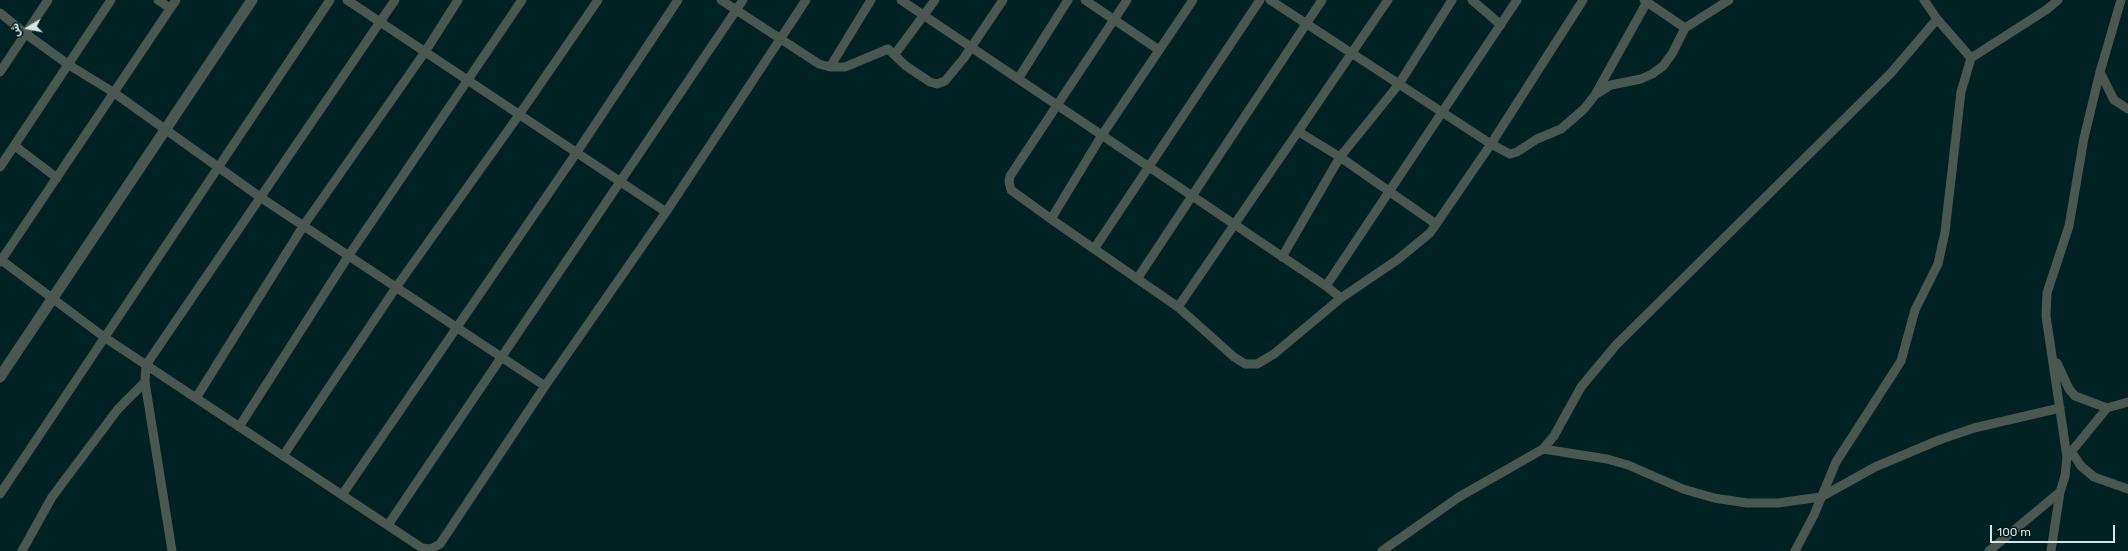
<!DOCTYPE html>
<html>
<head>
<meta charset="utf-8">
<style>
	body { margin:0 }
	#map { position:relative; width:2128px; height:551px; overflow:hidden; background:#022; font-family:Rubik,Cairo,sans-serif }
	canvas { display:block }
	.north { position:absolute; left:8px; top:8px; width:40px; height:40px; -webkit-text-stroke:3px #011818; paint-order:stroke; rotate:260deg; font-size:11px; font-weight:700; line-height:16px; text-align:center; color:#d4e6e5 }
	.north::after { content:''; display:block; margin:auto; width:14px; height:18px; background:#d4e6e5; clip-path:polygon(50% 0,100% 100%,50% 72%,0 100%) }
	.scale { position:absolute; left:1990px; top:525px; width:125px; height:18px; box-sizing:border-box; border:2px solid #d4e6e5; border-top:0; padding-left:5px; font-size:12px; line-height:14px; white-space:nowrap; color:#d4e6e5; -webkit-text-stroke:3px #011818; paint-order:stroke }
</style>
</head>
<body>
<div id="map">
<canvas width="2128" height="551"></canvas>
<div class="north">ش</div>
<div class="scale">100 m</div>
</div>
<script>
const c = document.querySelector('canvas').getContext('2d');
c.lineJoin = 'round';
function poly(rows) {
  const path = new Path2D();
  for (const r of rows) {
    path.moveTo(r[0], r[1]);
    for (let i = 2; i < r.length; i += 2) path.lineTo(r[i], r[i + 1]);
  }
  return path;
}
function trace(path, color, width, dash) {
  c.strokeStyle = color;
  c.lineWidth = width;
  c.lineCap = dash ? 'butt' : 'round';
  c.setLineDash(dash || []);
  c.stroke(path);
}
trace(poly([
	[158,0,170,8],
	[347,0,666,212],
	[721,0,819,64,830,67,845,67,888,49,906,66,930,82,937,84,945,81,964,58,1003,0],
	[901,0,1326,286,1341,298],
	[1085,0,1159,50],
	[1127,0,1010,176,1009,182,1011,190,1051,219,1178,307,1234,357,1245,364,1257,364,1274,354,1341,298,1397,260,1430,233,1491,144,1583,0],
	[1270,0,1491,144,1510,154,1517,152,1537,139,1561,129,1584,109,1595,95,1611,85,1641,79,1652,74,1663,66,1672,54,1685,28,1729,0],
	[1472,0,1501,25],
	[1644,0,1685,28],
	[1924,0,1937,19,1971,58],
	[0,13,26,34,69,65,113,92,260,197,545,386],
	[895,54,935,0],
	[830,67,871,0],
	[0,72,48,0],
	[2100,72,2114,100,2128,109],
	[1018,79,1068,0],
	[1595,95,1648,0],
	[1299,132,1340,157,1436,224],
	[15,146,57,178],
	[0,167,111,0],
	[1051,219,1102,135,1193,0],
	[1094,249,1260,0],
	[1282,257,1340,157,1399,84,1452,0],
	[0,259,104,337,422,548,431,549,440,544,545,386,666,212,806,0],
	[0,262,176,0],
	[1137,279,1322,0],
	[1326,286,1517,0],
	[1178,307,1388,0],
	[2057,363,2069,389,2075,396,2107,408],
	[196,398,304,225,425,52,458,0],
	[239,427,349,255,522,0],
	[1543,449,1607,459,1628,465,1683,489,1714,498,1747,503,1778,503,1821,497,1875,467,1939,440,1974,428,2060,408],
	[2071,451,2081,466,2094,477,2128,489],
	[283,456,397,286,519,115,598,0],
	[2067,457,2107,408,2128,402],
	[0,494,330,0],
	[342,495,577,152,678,0],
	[388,525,743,0],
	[22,551,52,497,118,409,145,382],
	[172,551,145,382,146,365,395,0],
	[1382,551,1459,497,1543,449,1554,436,1581,387,1616,345,1891,73,1937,19],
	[1795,551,1814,515,1836,462,1901,361,1915,310,1938,264,1945,232,1961,92,1971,58,2046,10,2058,0],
	[1989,551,2060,492,2065,476,2067,457,2046,316,2047,293,2069,226,2084,138,2100,72,2121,0],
	[2051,551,2060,492]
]), '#4b5852', 9);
trace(poly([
	[0,377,252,0]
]), '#4b5852', 11);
</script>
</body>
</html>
